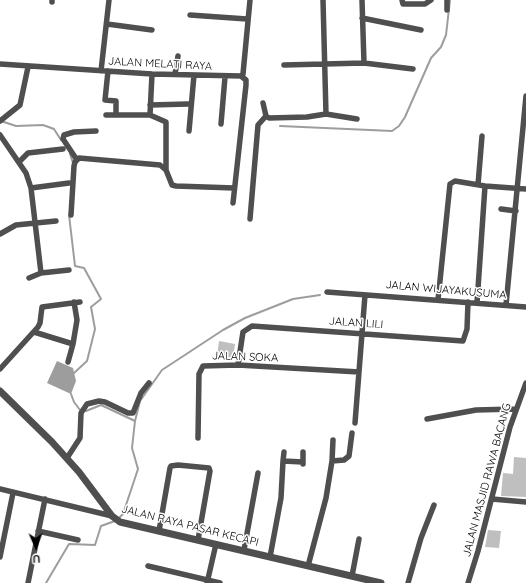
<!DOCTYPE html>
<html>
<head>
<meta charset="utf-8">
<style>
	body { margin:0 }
	#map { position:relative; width:526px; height:583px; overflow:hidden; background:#fff; font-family:Quicksand,sans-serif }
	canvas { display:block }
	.north { position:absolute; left:16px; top:527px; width:40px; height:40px; -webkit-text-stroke:3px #fff; paint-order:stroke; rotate:178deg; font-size:11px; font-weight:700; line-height:16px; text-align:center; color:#000 }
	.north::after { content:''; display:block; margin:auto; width:14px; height:18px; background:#000; clip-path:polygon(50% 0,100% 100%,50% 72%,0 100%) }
</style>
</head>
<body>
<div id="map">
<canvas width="526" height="583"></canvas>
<div class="north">U</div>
</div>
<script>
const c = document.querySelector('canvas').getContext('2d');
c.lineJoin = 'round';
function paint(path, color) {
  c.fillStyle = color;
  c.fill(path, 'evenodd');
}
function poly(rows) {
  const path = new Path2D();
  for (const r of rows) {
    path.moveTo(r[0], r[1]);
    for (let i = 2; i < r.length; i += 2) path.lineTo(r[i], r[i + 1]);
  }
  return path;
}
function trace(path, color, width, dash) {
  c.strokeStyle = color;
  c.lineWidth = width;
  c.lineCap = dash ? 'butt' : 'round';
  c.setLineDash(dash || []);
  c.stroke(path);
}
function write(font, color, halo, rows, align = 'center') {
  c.font = font + ' Quicksand,sans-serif';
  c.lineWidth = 3;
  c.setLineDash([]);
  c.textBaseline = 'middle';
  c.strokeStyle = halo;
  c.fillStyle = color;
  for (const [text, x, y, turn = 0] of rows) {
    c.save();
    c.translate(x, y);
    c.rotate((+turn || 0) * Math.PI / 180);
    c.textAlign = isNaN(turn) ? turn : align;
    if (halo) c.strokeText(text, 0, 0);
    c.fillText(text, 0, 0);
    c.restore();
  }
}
paint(poly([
	[57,361,73,368,76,381,71,394,47,383]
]), '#9d9d9d');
trace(poly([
	[1,121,16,126,43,125,54,129,61,140],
	[280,126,392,131,399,126,405,117,431,58,441,47,446,35,450,0],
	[70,154,73,163],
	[69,215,75,266,84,268,101,299,91,307,95,329,87,361,74,373],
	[71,394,74,402,80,410,86,411,101,405,135,421],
	[118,519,123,514,138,469,132,448,135,421,140,401,162,370,223,330,245,318,293,299,320,295],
	[46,583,69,544,95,545,101,526,115,521]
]), '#9d9d9d', 2);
paint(poly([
	[219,341,235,344,233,358,217,356],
	[514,457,526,458,526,497,501,496,503,473,513,474],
	[488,530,501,531,499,548,485,547]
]), '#bfbfbf');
trace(poly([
	[323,0,326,114],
	[362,0,364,63],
	[402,0,403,4,425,4,431,0],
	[52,2,52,0],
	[447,10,447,0],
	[190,15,247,19],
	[362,18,421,30],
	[107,24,152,30],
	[0,64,152,74,241,76],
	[284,65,364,63,413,69],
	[101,71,109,0],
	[108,71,105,100,116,101,116,115],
	[175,74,178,56],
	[241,76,243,74,250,0],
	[263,103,266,116,269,118,307,117,326,114,357,119],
	[150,105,188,104],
	[106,115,150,115,152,74],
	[150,115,166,122,166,170],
	[0,121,20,105,28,67],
	[221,124,225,77],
	[189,131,194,75],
	[0,135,26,173,31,188,41,273,29,278],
	[77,160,63,139,64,135,74,132,96,131],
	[19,162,28,153,63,149],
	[478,185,482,136],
	[31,188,69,183],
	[233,203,246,85,246,80,241,76],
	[501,209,516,211],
	[71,215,74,166,75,162,79,158,160,165,166,170,172,185,176,186,234,188],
	[250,219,258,125,266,116],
	[0,234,16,225,56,221],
	[41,273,69,270],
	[327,292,526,307],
	[438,300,450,184,455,181,485,186,526,189],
	[477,303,485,186],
	[506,305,526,96],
	[34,332,73,344,77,320,74,302],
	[68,362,73,344],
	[238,365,243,332,252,326,463,341,467,329,468,302],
	[0,369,38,327,40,323,42,307,80,302],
	[427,419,476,410,515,409],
	[355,423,365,295],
	[198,438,199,374,203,366,238,365,359,372],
	[67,458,80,438,81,413,87,404,99,401,105,402,128,413,133,413,141,393,149,383],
	[283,461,284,452],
	[332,461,344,460,349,456,352,433],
	[303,462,303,452],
	[0,489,112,516],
	[492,499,526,502],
	[38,531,78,540],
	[159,531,170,468,171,466,178,465,209,468,210,471,198,540],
	[244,550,258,473],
	[0,557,13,493],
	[270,557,281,498,283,461,303,462,303,464],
	[148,566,220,583],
	[308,566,326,498,332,461,333,440],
	[352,576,359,539],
	[28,583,45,499],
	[207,583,216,544],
	[408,583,421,538,434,505],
	[468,583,478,551,510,427,526,383]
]), '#4f4f4f', 5.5);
trace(poly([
	[0,391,52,442,79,472,112,516,120,522,381,583]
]), '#4f4f4f', 7);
write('11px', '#000', '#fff', [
	["JALAN MELATI RAYA",160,64,3],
	["JALAN WIJAYAKUSUMA",446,290,5],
	["JALAN LILI",356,323,4],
	["JALAN SOKA",245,357,2],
	["JALAN MASJID RAWA BACANG",487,480,-75],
	["JALAN RAYA PASAR KECAPI",190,526,14]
]);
</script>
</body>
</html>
